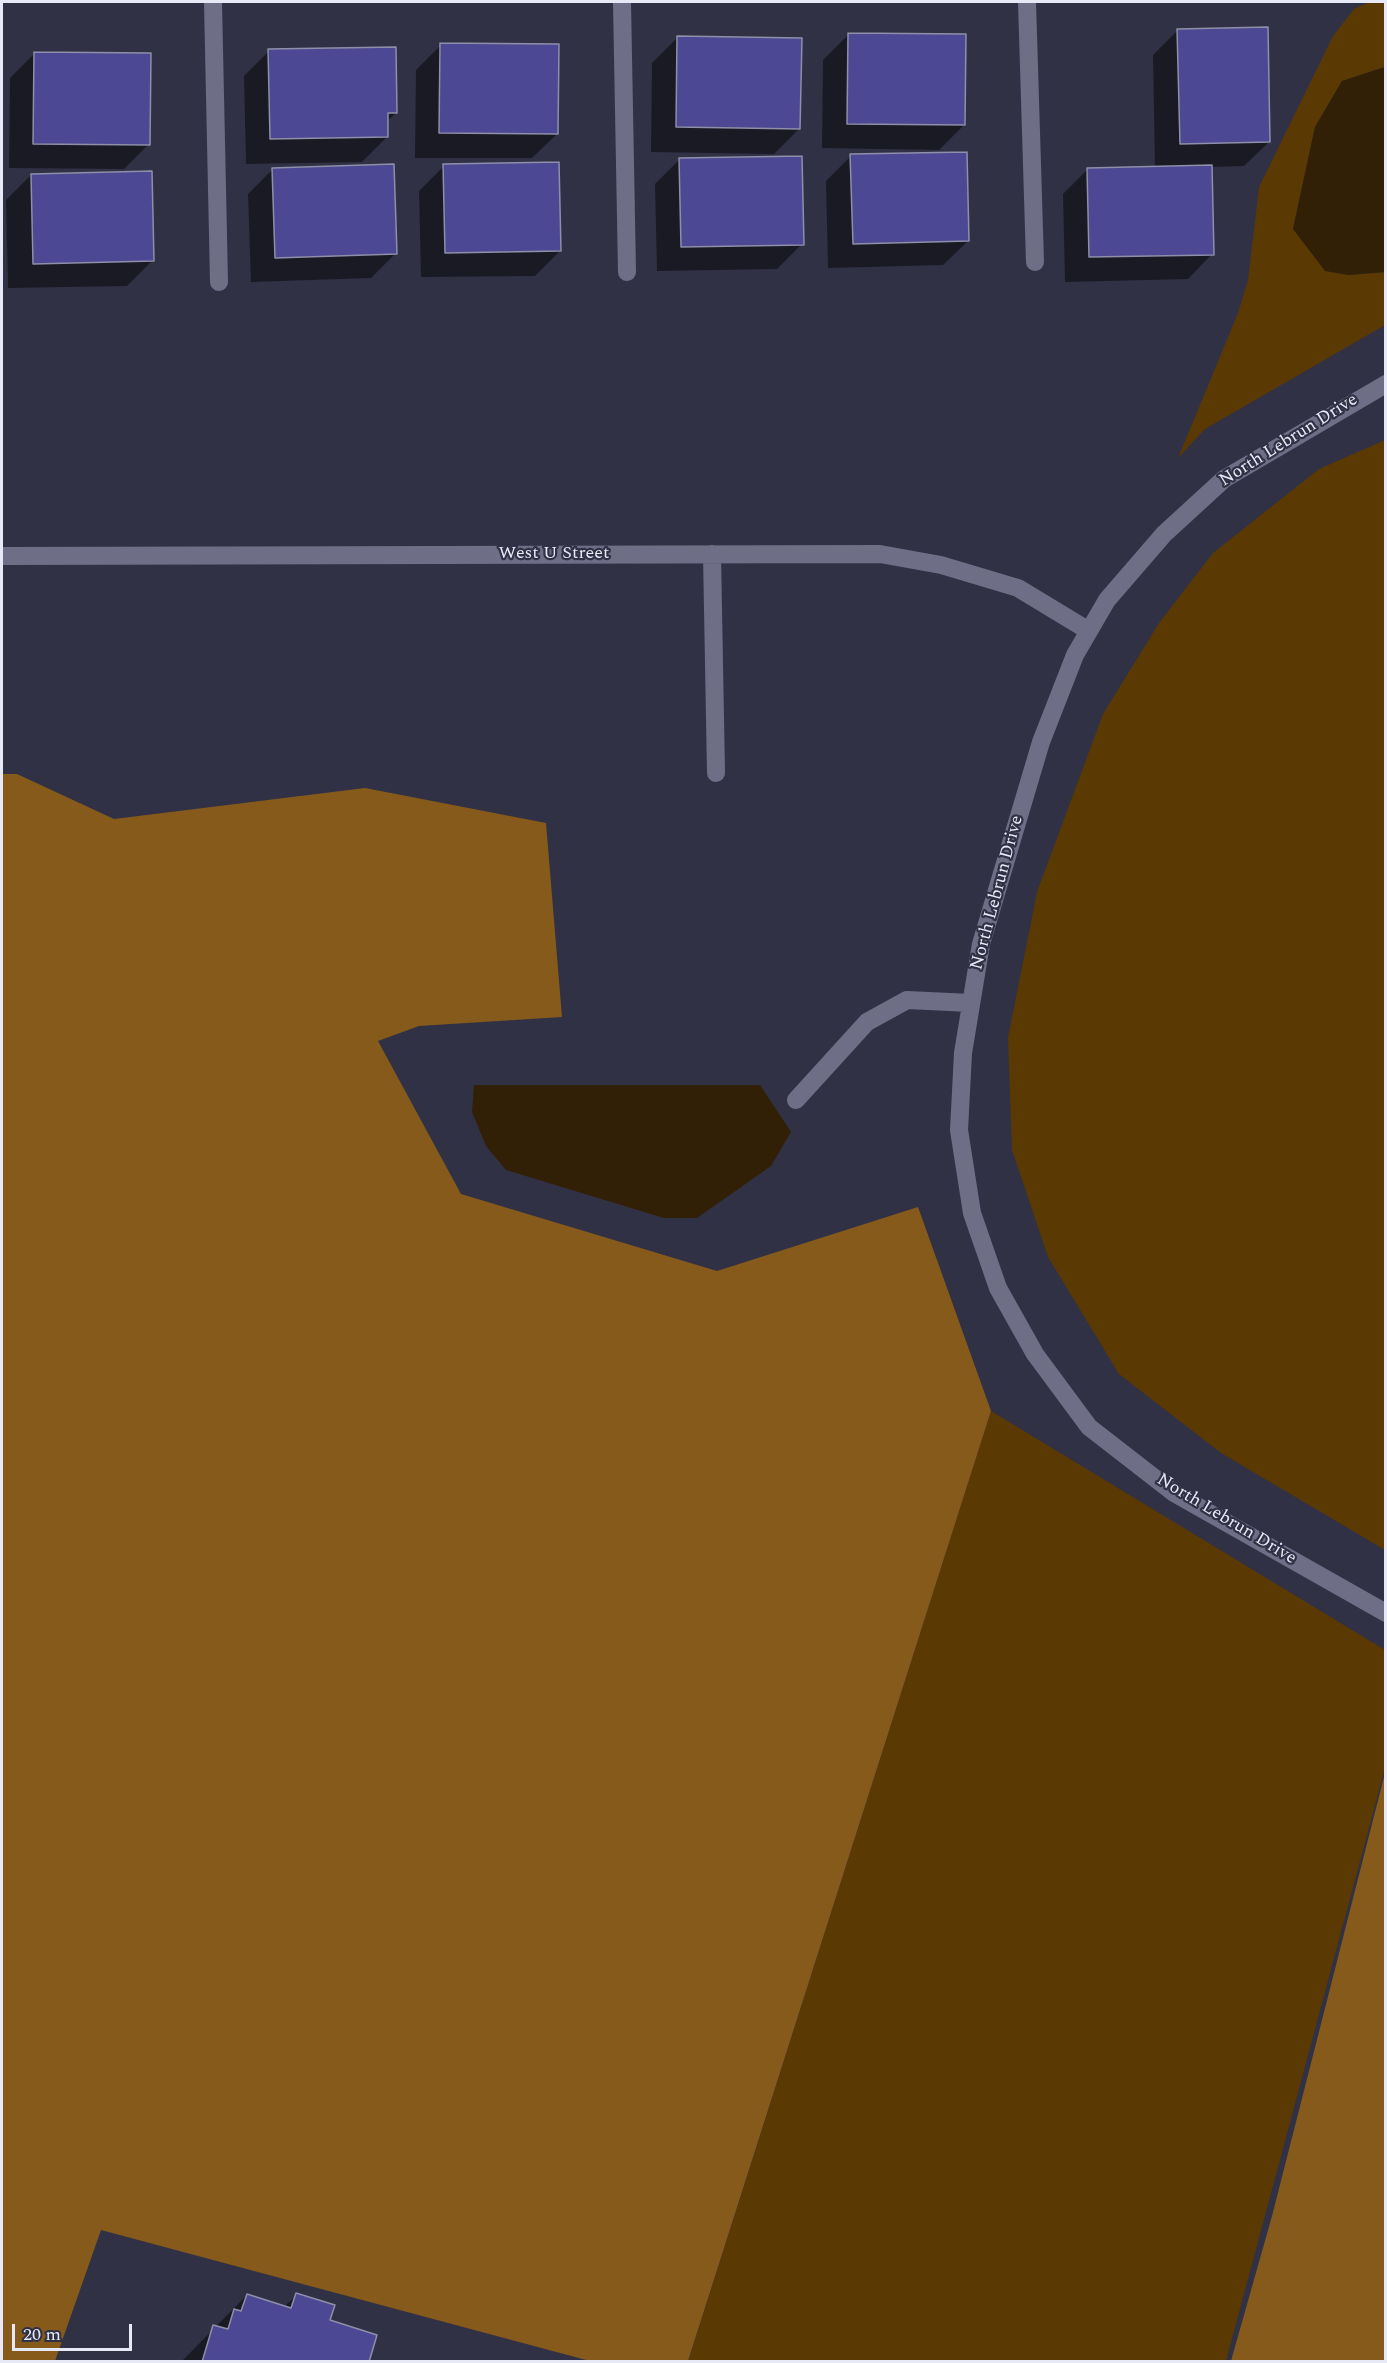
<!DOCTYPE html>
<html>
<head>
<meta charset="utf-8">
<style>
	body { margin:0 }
	#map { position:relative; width:1387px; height:2363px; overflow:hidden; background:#313146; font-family:Spectral,serif }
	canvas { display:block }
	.frame { position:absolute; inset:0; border:3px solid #e8e9f7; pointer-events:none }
	.scale { position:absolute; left:12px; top:2324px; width:120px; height:27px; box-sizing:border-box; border:3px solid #e8e9f7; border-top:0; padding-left:8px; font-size:18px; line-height:21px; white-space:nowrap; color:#e8e9f7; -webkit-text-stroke:4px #313146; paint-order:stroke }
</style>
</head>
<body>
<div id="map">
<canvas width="1387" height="2363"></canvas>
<div class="frame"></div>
<div class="scale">20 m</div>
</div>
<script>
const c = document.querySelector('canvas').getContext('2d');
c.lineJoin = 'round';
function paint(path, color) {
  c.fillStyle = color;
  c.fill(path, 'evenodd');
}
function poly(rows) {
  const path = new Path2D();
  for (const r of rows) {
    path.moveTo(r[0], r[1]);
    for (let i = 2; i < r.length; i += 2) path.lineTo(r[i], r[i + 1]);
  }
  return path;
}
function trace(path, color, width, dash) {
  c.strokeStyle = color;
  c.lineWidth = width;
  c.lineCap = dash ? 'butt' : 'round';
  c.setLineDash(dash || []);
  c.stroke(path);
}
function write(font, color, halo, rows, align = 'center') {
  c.font = font + ' Spectral,serif';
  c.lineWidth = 4.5;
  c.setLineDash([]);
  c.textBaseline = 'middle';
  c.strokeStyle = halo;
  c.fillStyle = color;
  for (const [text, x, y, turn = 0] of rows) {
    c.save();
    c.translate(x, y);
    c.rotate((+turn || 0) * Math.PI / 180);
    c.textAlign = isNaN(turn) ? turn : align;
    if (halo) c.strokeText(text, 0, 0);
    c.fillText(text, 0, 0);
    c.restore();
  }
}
paint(poly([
	[1370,2,1385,2,1385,67,1342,81,1315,127,1293,229,1348,275,1385,272,1385,325,1205,429,1178,458,1238,313,1248,280,1259,187,1333,36,1354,9],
	[1385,440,1385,1550,1221,1453,1119,1374,1048,1257,1012,1150,1008,1037,1037,892,1103,714,1159,623,1213,553,1319,469],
	[991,1411,1385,1650,1385,1768,1226,2361,688,2362]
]), '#5a3902');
paint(poly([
	[2,774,17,774,114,819,365,788,546,823,562,1017,419,1026,378,1041,461,1194,717,1271,918,1207,991,1411,688,2361,590,2361,101,2230,55,2361,2,2361],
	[1385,1773,1385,2361,1231,2361,1272,2216]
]), '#855a1a');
paint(poly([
	[1385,67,1385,272,1348,275,1325,271,1293,229,1315,127,1342,81],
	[474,1085,760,1085,791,1132,771,1166,697,1218,664,1218,506,1170,486,1146,472,1112]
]), '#322006');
paint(poly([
	[1177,31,1269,142,1244,166,1210,167,1212,254,1188,279,1065,282,1063,194,1088,169,1155,168,1153,55],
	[848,35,964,125,939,150,822,148,823,60],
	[677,38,799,129,774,154,651,152,652,63],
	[441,45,557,134,532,158,415,158,416,70],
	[269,51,396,113,386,122,387,137,362,162,246,164,244,76],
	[35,53,149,144,124,169,9,168,10,78],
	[851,156,968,241,943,265,828,268,826,181],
	[680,159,802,244,777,269,657,271,655,184],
	[444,166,560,251,535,276,421,277,419,191],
	[273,169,396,253,371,278,251,282,248,194],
	[31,175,152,261,127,286,8,288,6,200],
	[247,2295,284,2307,297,2295,329,2321,367,2362,181,2362]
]), '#0007');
const building = poly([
	[1268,27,1270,142,1180,144,1177,29,1268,27],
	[848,33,966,34,965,125,847,124,848,33],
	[677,36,802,38,800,129,676,127,677,36],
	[440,43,559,44,558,134,439,133,440,43],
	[396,47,397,113,388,113,388,137,270,139,268,49,396,47],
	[34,52,151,53,150,145,33,144,34,52],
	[967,152,969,241,853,244,850,154,967,152],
	[802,156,804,245,681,247,679,158,802,156],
	[559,162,561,251,445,253,443,164,559,162],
	[394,164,397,254,275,258,272,168,394,164],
	[1212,165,1214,255,1089,257,1087,168,1212,165],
	[152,171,154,261,33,264,31,174,152,171],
	[296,2293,335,2305,330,2320,377,2335,369,2362,202,2362,213,2325,228,2329,234,2309,241,2311,247,2294,291,2308,296,2293]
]);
paint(building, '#4d4893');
trace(building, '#8e8fa8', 1.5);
trace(poly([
	[213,2,219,282],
	[622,2,627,272],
	[1027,2,1035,262],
	[1386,384,1224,479,1164,534,1107,600,1075,655,1041,742,981,944,963,1053,959,1130,972,1213,998,1288,1035,1354,1089,1427,1174,1493,1386,1613],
	[712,554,716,773],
	[2,556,880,554,941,565,1018,588,1089,631],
	[796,1100,867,1022,907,1000,971,1003]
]), '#6e6f87', 18);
write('18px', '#e8e9f7', '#313146', [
	["North Lebrun Drive",1289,441,-32],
	["West U Street",554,554],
	["North Lebrun Drive",998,893,-75],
	["North Lebrun Drive",1226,1520,31]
]);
</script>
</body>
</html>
